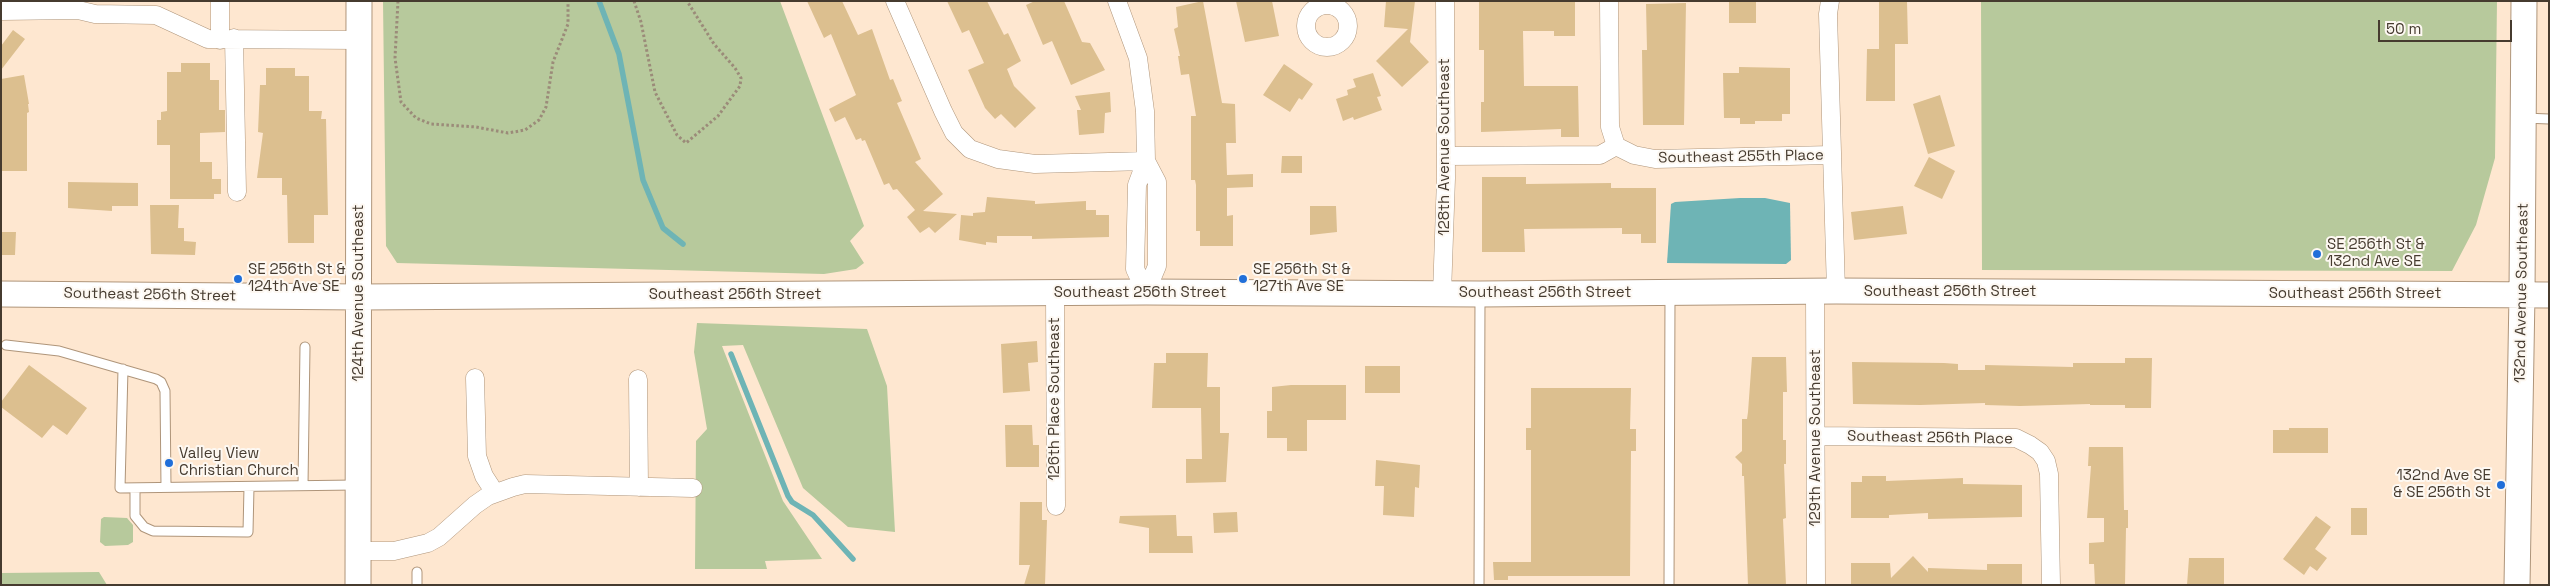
<!DOCTYPE html>
<html>
<head>
<meta charset="utf-8">
<style>
	body { margin:0 }
	#map { position:relative; width:2550px; height:586px; overflow:hidden; background:#fee7d0; font-family:"Space Grotesk",sans-serif }
	canvas { display:block }
	.frame { position:absolute; inset:0; border:2px solid #463b2f; pointer-events:none }
	.scale { position:absolute; left:2378px; top:20px; width:134px; height:22px; box-sizing:border-box; border:2px solid #463b2f; border-top:0; padding-left:6px; font-size:15px; line-height:18px; white-space:nowrap; color:#463b2f; -webkit-text-stroke:4px #fdf8f2; paint-order:stroke }
</style>
</head>
<body>
<div id="map">
<canvas width="2550" height="586"></canvas>
<div class="frame"></div>
<div class="scale">50 m</div>
</div>
<script>
const c = document.querySelector('canvas').getContext('2d');
c.lineJoin = 'round';
function paint(path, color) {
  c.fillStyle = color;
  c.fill(path, 'evenodd');
}
function poly(rows) {
  const path = new Path2D();
  for (const r of rows) {
    if (r.length === 3) {
      path.moveTo(r[0] + r[2], r[1]);
      path.arc(r[0], r[1], r[2], 0, 2 * Math.PI);
      continue;
    }
    path.moveTo(r[0], r[1]);
    for (let i = 2; i < r.length; i += 2) path.lineTo(r[i], r[i + 1]);
  }
  return path;
}
function trace(path, color, width, dash) {
  c.strokeStyle = color;
  c.lineWidth = width;
  c.lineCap = dash ? 'butt' : 'round';
  c.setLineDash(dash || []);
  c.stroke(path);
}
function write(font, color, halo, rows, align = 'center') {
  c.font = font + ' "Space Grotesk",sans-serif';
  c.lineWidth = 4;
  c.setLineDash([]);
  c.textBaseline = 'middle';
  c.strokeStyle = halo;
  c.fillStyle = color;
  for (const [text, x, y, turn = 0] of rows) {
    c.save();
    c.translate(x, y);
    c.rotate((+turn || 0) * Math.PI / 180);
    c.textAlign = isNaN(turn) ? turn : align;
    if (halo) c.strokeText(text, 0, 0);
    c.fillText(text, 0, 0);
    c.restore();
  }
}
paint(poly([
	[383,1,780,1,864,226,850,241,864,263,856,269,824,274,397,263,386,246],
	[1981,1,2497,1,2495,158,2476,225,2452,271,1982,270],
	[697,323,867,329,887,386,895,532,848,527,803,488,743,345,722,346,783,501,822,559,765,561,767,569,695,569,696,441,707,429,694,352],
	[104,517,127,518,133,525,133,542,128,545,105,546,100,542,101,519],
	[99,572,107,585,1,585,1,573]
]), '#b7c99c');
paint(poly([
	[1740,198,1765,198,1790,203,1791,260,1786,264,1667,263,1671,204,1675,202]
]), '#6eb4b5');
trace(poly([
	[599,1,619,54,643,180,663,228,683,244],
	[731,354,788,496,792,502,813,515,853,559]
]), '#6eb4b5', 5.5);
paint(poly([
	[807,1,842,1,858,35,872,29,890,80,893,79,902,101,897,103,921,159,915,162,943,194,923,211,957,214,935,233,929,227,920,233,907,217,915,210,897,189,893,190,889,183,884,185,865,140,862,141,861,138,856,140,845,117,835,122,829,109,856,95,831,34,824,38],
	[947,1,987,1,1004,35,1008,33,1021,61,1007,69,1014,86,1036,108,1015,128,1001,114,995,119,985,108,968,70,984,63,969,30,962,33],
	[1035,1,1064,1,1082,42,1090,43,1105,70,1071,85,1052,41,1043,45,1026,5],
	[1203,1,1222,103,1235,104,1236,143,1226,143,1227,175,1253,174,1253,187,1227,188,1227,216,1233,215,1233,246,1200,246,1200,231,1196,231,1196,185,1195,180,1191,180,1191,116,1196,116,1189,74,1181,75,1178,56,1180,56,1174,29,1178,27,1176,7],
	[1236,1,1272,1,1279,36,1245,42],
	[1386,1,1415,1,1410,42,1429,62,1402,87,1376,61,1408,29,1384,27],
	[1479,1,1575,1,1575,36,1554,36,1554,31,1523,31,1524,86,1578,86,1579,137,1561,137,1561,129,1481,132,1481,102,1484,102,1484,50,1479,50],
	[1729,1,1756,1,1756,23,1729,23],
	[1879,1,1907,1,1908,44,1895,44,1895,101,1866,101,1867,49,1879,49],
	[1686,3,1684,125,1643,125,1642,50,1647,50,1646,4],
	[13,30,25,39,1,70,1,46],
	[181,63,210,63,210,80,219,80,219,110,225,110,225,132,200,133,200,162,212,162,212,179,221,179,221,194,214,194,214,199,170,199,170,145,157,145,157,120,161,120,161,112,167,111,167,72,181,72],
	[1284,64,1313,84,1302,100,1299,98,1290,112,1263,95],
	[1739,67,1790,68,1790,114,1782,114,1782,121,1755,121,1755,124,1740,124,1740,118,1724,118,1723,73,1739,73],
	[266,68,295,68,295,76,309,76,309,111,322,111,321,119,326,119,328,215,314,215,314,243,288,243,287,195,282,195,282,178,257,178,263,133,258,132,260,85,266,85],
	[1373,73,1381,96,1377,97,1382,110,1354,120,1353,117,1343,121,1336,99,1348,95,1347,90,1356,87,1353,79],
	[24,75,29,104,28,104,29,112,27,113,27,171,1,171,1,79],
	[1110,92,1111,112,1105,113,1104,133,1079,135,1077,110,1081,110,1075,96],
	[1940,95,1955,146,1928,154,1913,104],
	[1282,156,1302,156,1302,173,1281,173],
	[1929,157,1955,171,1942,199,1914,186],
	[1482,177,1526,177,1526,184,1611,183,1611,188,1656,188,1656,243,1641,243,1641,234,1622,234,1622,228,1524,229,1525,252,1482,252],
	[68,182,138,183,138,206,112,206,112,211,68,208],
	[987,197,1035,201,1035,204,1086,201,1086,210,1096,210,1096,215,1109,215,1109,237,1032,239,1032,236,997,236,997,243,986,242,986,245,959,240,961,215,973,216,973,213,985,212],
	[150,205,179,205,178,228,184,228,184,241,196,242,195,255,151,254],
	[1310,206,1336,206,1337,232,1310,235],
	[1903,206,1907,234,1854,240,1851,212],
	[1,232,16,232,15,255,1,255],
	[1037,341,1038,362,1028,363,1030,391,1003,393,1001,344],
	[1166,353,1208,353,1207,387,1220,387,1220,433,1229,433,1226,482,1186,483,1186,459,1202,459,1201,408,1152,408,1154,363,1166,363],
	[1752,357,1786,357,1787,392,1783,392,1783,440,1786,440,1786,464,1784,464,1786,518,1783,519,1786,585,1748,585,1744,476,1742,476,1742,464,1735,457,1742,451,1742,419,1747,419,1748,412],
	[2125,358,2152,358,2151,408,2125,408,2125,405,2090,405,2090,404,2020,406,1985,405,1985,403,1920,405,1853,404,1852,362,1944,363,1958,364,1958,370,1985,370,1985,365,2073,367,2073,363,2125,363],
	[29,365,87,408,67,435,53,425,42,438,1,407,1,402],
	[1365,366,1400,366,1400,393,1365,393],
	[1291,385,1346,385,1346,420,1307,420,1307,451,1287,451,1287,438,1267,438,1267,411,1272,411,1272,387],
	[1531,388,1631,388,1630,429,1636,429,1636,451,1631,451,1630,576,1508,576,1508,580,1494,580,1493,562,1531,562,1531,450,1526,450,1526,428,1531,428],
	[1005,425,1032,425,1033,445,1039,445,1039,467,1006,467],
	[2289,428,2328,428,2328,453,2273,453,2273,430,2289,430],
	[2089,447,2123,447,2124,510,2128,510,2128,528,2126,528,2125,585,2095,585,2094,564,2089,564,2089,543,2104,542,2104,518,2087,518,2091,466,2088,466],
	[1376,460,1420,465,1419,488,1415,487,1414,517,1383,515,1384,486,1375,486],
	[1862,476,1886,476,1886,481,1963,478,1963,484,2022,485,2022,517,1928,519,1928,513,1889,515,1889,518,1851,518,1851,482,1862,482],
	[1020,502,1042,502,1042,520,1047,520,1045,585,1024,585,1030,565,1019,565],
	[2351,508,2367,508,2367,535,2351,535],
	[1237,512,1238,532,1214,533,1213,513],
	[1176,515,1177,536,1192,536,1193,553,1149,553,1149,528,1119,523,1120,516],
	[2316,516,2331,527,2315,549,2327,558,2317,571,2310,566,2304,575,2283,559],
	[1913,556,1928,572,1928,568,1987,570,1987,564,2022,564,2022,585,1851,585,1851,563,1890,563,1891,578],
	[2189,558,2224,558,2224,585,2187,585]
]), '#dcbf8f');
const lane = poly([
	[2524,118,2549,119],
	[6,345,59,351,156,379,161,382,165,391,166,487],
	[123,369,120,488,356,485],
	[303,485,305,347],
	[135,488,135,516,144,527,153,531,248,532,249,487],
	[417,572,417,585],
	[1479,585,1480,296],
	[1669,585,1670,295]
]);
const street = poly([
	[220,1,220,40],
	[895,1,943,111,954,133,970,149,998,159,1035,164,1146,161],
	[1117,1,1138,58,1145,111,1146,161,1137,185,1135,269,1146,292],
	[1609,1,1610,127,1616,146],
	[1830,1,1828,14,1836,291],
	[1327,26,21],
	[1,11,78,10,95,14,156,15,208,39,359,40],
	[234,38,237,192],
	[1446,156,1600,155,1616,146,1634,155,1655,159,1832,155],
	[1146,292,1157,266,1157,182,1146,161],
	[1815,292,1816,585],
	[1055,293,1056,506],
	[1442,294,1446,178,1445,1],
	[475,378,477,456,484,476,495,493],
	[638,379,639,487],
	[1817,436,2016,438,2030,445,2040,452,2046,461,2049,474,2051,585],
	[358,551,394,551,428,543,439,537,475,505,488,496,513,487,525,484,693,488]
]);
const secondary = poly([
	[1,294,360,297,1146,292,1480,294,1836,291,2549,295],
	[358,585,359,1],
	[2517,585,2522,294,2524,1]
]);
trace(lane, '#af957a', 11);
trace(street, '#af957a', 19);
trace(secondary, '#af957a', 27);
trace(poly([
	[398,1,395,58,401,102,416,118,431,124,476,127,508,133,525,130,539,120,546,107,553,62,568,24,568,1],
	[634,1,641,22,655,92,677,135,686,143,718,116,740,86,741,78,735,68,714,44,687,1]
]), '#9b8b79', 3, [2.5, 2.5]);
trace(lane, '#fff', 9);
trace(street, '#fff', 18);
trace(secondary, '#fff', 25);
for (const [x, y, r, color] of [
	[2317,254,5,"#216fd9"],
	[238,279,5,"#216fd9"],
	[1243,279,5,"#216fd9"],
	[169,463,5,"#216fd9"],
	[2501,485,5,"#216fd9"]
]) {
  const dot = new Path2D();
  dot.arc(x, y, r, 0, 2 * Math.PI);
  c.fillStyle = color;
  c.fill(dot);
  trace(dot, '#fdf8f2', 2);
}
write('15px', '#463b2f', '#fdf8f2', [
	["128th Avenue Southeast",1445,147,-90],
	["Southeast 255th Place",1741,157,-1],
	["Southeast 256th Street",1950,292],
	["124th Avenue Southeast",359,293,-90],
	["Southeast 256th Street",1140,293],
	["Southeast 256th Street",1545,293],
	["132nd Avenue Southeast",2522,293,-89],
	["Southeast 256th Street",2355,294],
	["Southeast 256th Street",150,295,1],
	["Southeast 256th Street",735,295],
	["126th Place Southeast",1055,399,-90],
	["129th Avenue Southeast",1816,438,-90],
	["Southeast 256th Place",1930,438,1]
]);
write('15px', '#463b2f', '#fdf8f2', [
	["SE 256th St &",2327,245],
	["132nd Ave SE",2327,262],
	["SE 256th St &",248,270],
	["124th Ave SE",248,287],
	["SE 256th St &",1253,270],
	["127th Ave SE",1253,287],
	["Valley View",179,454],
	["Christian Church",179,471],
	["132nd Ave SE",2491,476,"right"],
	["& SE 256th St",2491,493,"right"]
], 'left');
</script>
</body>
</html>
